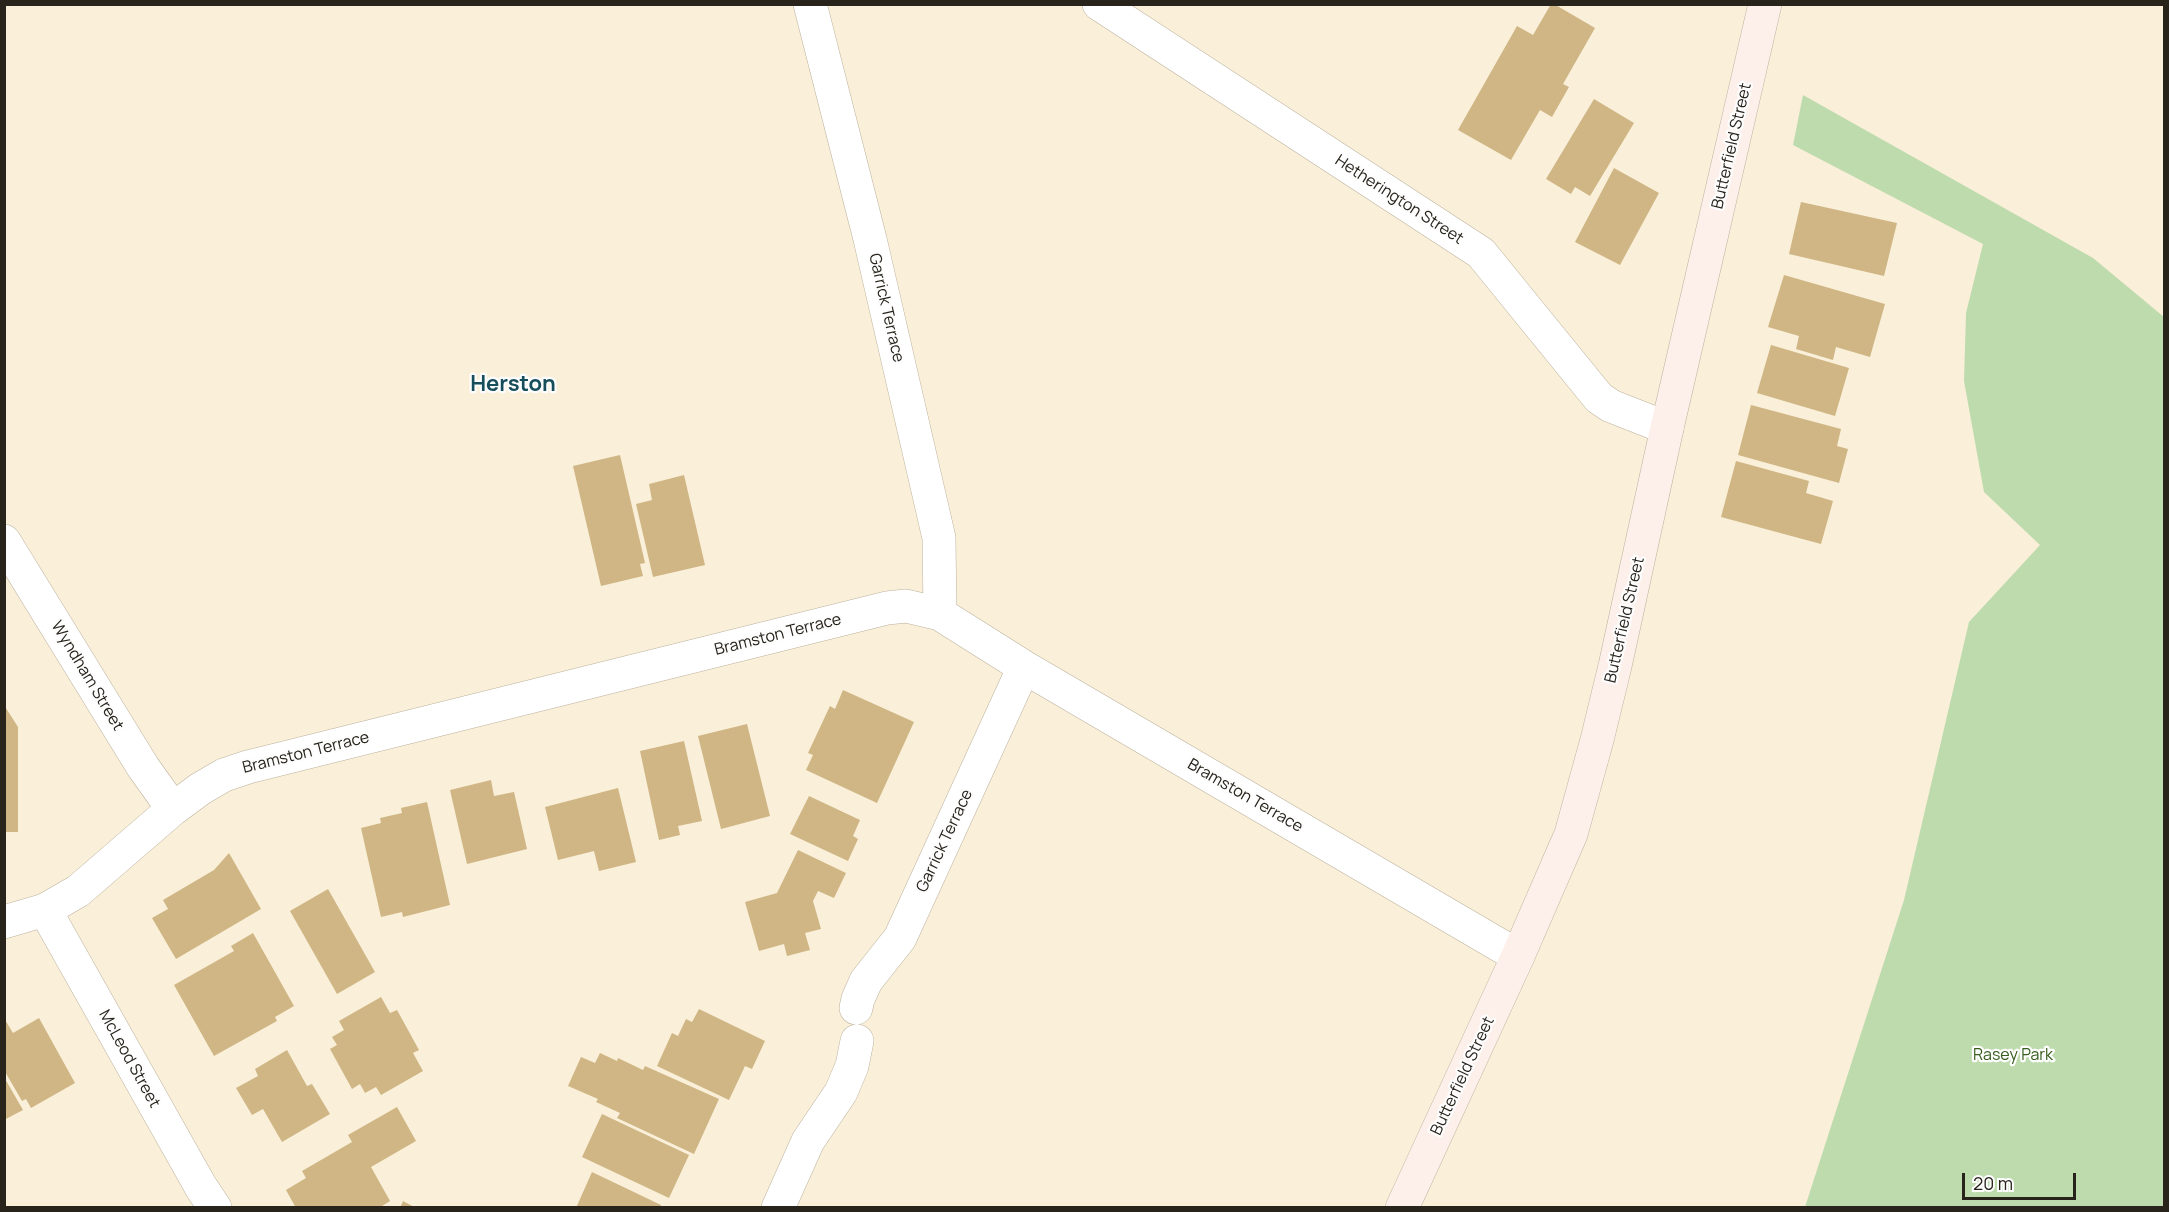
<!DOCTYPE html>
<html>
<head>
<meta charset="utf-8">
<style>
	body { margin:0 }
	#map { position:relative; width:2169px; height:1212px; overflow:hidden; background:#faefd9; font-family:Manrope,sans-serif }
	canvas { display:block }
	.frame { position:absolute; inset:0; border:6px solid #28241c; pointer-events:none }
	.scale { position:absolute; left:1962px; top:1173px; width:114px; height:27px; box-sizing:border-box; border:3px solid #28241c; border-top:0; padding-left:8px; font-size:18px; line-height:21px; white-space:nowrap; color:#28241c; -webkit-text-stroke:4px #fdfdfd; paint-order:stroke }
</style>
</head>
<body>
<div id="map">
<canvas width="2169" height="1212"></canvas>
<div class="frame"></div>
<div class="scale">20 m</div>
</div>
<script>
const c = document.querySelector('canvas').getContext('2d');
c.lineJoin = 'round';
function paint(path, color) {
  c.fillStyle = color;
  c.fill(path, 'evenodd');
}
function poly(rows) {
  const path = new Path2D();
  for (const r of rows) {
    path.moveTo(r[0], r[1]);
    for (let i = 2; i < r.length; i += 2) path.lineTo(r[i], r[i + 1]);
  }
  return path;
}
function trace(path, color, width, dash) {
  c.strokeStyle = color;
  c.lineWidth = width;
  c.lineCap = dash ? 'butt' : 'round';
  c.setLineDash(dash || []);
  c.stroke(path);
}
function write(font, color, halo, rows, align = 'center') {
  c.font = font + ' Manrope,sans-serif';
  c.lineWidth = 4.5;
  c.setLineDash([]);
  c.textBaseline = 'middle';
  c.strokeStyle = halo;
  c.fillStyle = color;
  for (const [text, x, y, turn = 0] of rows) {
    c.save();
    c.translate(x, y);
    c.rotate((+turn || 0) * Math.PI / 180);
    c.textAlign = isNaN(turn) ? turn : align;
    if (halo) c.strokeText(text, 0, 0);
    c.fillText(text, 0, 0);
    c.restore();
  }
}
paint(poly([
	[1803,95,2093,258,2164,317,2164,1207,1805,1207,1904,900,1969,622,2040,545,1984,492,1964,381,1966,313,1983,244,1793,145]
]), '#bedbae');
paint(poly([
	[1551,4,1554,4,1595,28,1563,84,1569,87,1552,117,1540,110,1511,160,1458,130,1517,26,1533,35],
	[1594,99,1634,123,1590,196,1575,187,1571,194,1546,179],
	[1614,168,1659,193,1620,265,1575,242],
	[1801,202,1897,223,1884,276,1789,254],
	[1784,275,1885,304,1870,357,1836,347,1833,360,1796,349,1799,336,1768,327],
	[1771,345,1849,368,1835,416,1757,393],
	[1751,405,1841,429,1837,446,1848,449,1839,483,1738,455],
	[620,455,645,563,640,564,643,576,601,586,573,466],
	[1736,461,1809,481,1806,493,1833,501,1821,544,1721,517],
	[684,475,705,565,653,577,636,504,652,500,649,484],
	[843,690,914,722,877,803,806,770,813,755,808,753,830,706,835,709],
	[4,705,18,727,18,832,4,832],
	[747,724,770,816,721,829,698,736],
	[684,741,702,821,678,826,680,835,659,840,640,751],
	[491,780,494,796,514,792,527,849,467,864,450,790],
	[618,788,636,862,599,871,594,851,558,860,545,807],
	[809,796,860,820,853,836,858,839,848,861,790,834],
	[427,802,450,905,403,917,402,912,381,917,361,828,381,823,380,818,402,813,401,808],
	[798,850,846,873,834,898,818,891,813,901,821,929,805,933,810,950,787,956,784,944,759,951,745,902,777,893],
	[229,853,261,909,176,959,152,918,168,909,163,900,214,870],
	[328,889,375,972,337,994,290,911],
	[253,933,294,1006,275,1017,277,1021,214,1056,174,985,234,951,231,946],
	[381,997,390,1013,397,1010,419,1050,413,1053,423,1071,381,1095,376,1087,365,1093,360,1084,352,1089,330,1049,337,1045,332,1037,344,1030,339,1021],
	[699,1009,765,1041,752,1069,745,1066,729,1100,657,1066,672,1033,678,1036,686,1019,692,1022],
	[4,1018,13,1033,39,1018,75,1083,31,1108,26,1099,22,1101,4,1070],
	[287,1050,307,1086,312,1084,330,1114,282,1142,263,1109,252,1115,236,1088,258,1076,255,1069],
	[600,1053,617,1061,618,1058,643,1070,645,1066,719,1099,694,1154,617,1118,620,1113,596,1102,598,1099,568,1086,581,1057,595,1063],
	[4,1077,23,1110,4,1120],
	[397,1107,416,1141,371,1167,390,1201,379,1208,296,1208,286,1190,306,1178,302,1171,352,1142,348,1135],
	[602,1114,689,1155,669,1198,582,1157],
	[592,1172,661,1205,660,1208,576,1208],
	[403,1201,416,1208,400,1208]
]), '#cfb684');
const street = poly([
	[810,4,870,239,939,538,940,614],
	[1099,4,1481,253,1599,398,1611,406,1667,428],
	[4,541,143,767,173,809],
	[45,910,201,1187,215,1208],
	[4,922,45,910,78,891,173,809,200,789,224,775,248,767,887,608,906,606,940,614,1024,667,1518,956],
	[856,1008,858,999,866,981,900,938,1024,667],
	[778,1208,808,1141,841,1092,852,1066,857,1041]
]);
const secondary = poly([
	[1402,1208,1518,956,1571,834,1597,740,1615,666,1667,428,1765,4]
]);
trace(street, '#bcb29e', 34);
trace(secondary, '#bcb29e', 34);
trace(street, '#fff', 33);
trace(secondary, '#fdefe9', 33);
write('16px', '#28241c', '#fdfdfd', [
	["Butterfield Street",1732,146,-77],
	["Hetherington Street",1399,200,33],
	["Garrick Terrace",886,308,77],
	["Butterfield Street",1625,620,-77],
	["Bramston Terrace",778,635,-14],
	["Wyndham Street",87,676,59],
	["Bramston Terrace",306,753,-14],
	["Bramston Terrace",1245,796,30],
	["Garrick Terrace",945,841,-65],
	["McLeod Street",129,1059,61],
	["Butterfield Street",1463,1076,-65]
]);
write('16px', '#375d1d', '#fdfdfd', [
	["Rasey Park",2013,1056]
]);
write('bold 22px', '#184e5c', '#fdfdfd', [
	["Herston",513,385]
]);
</script>
</body>
</html>
